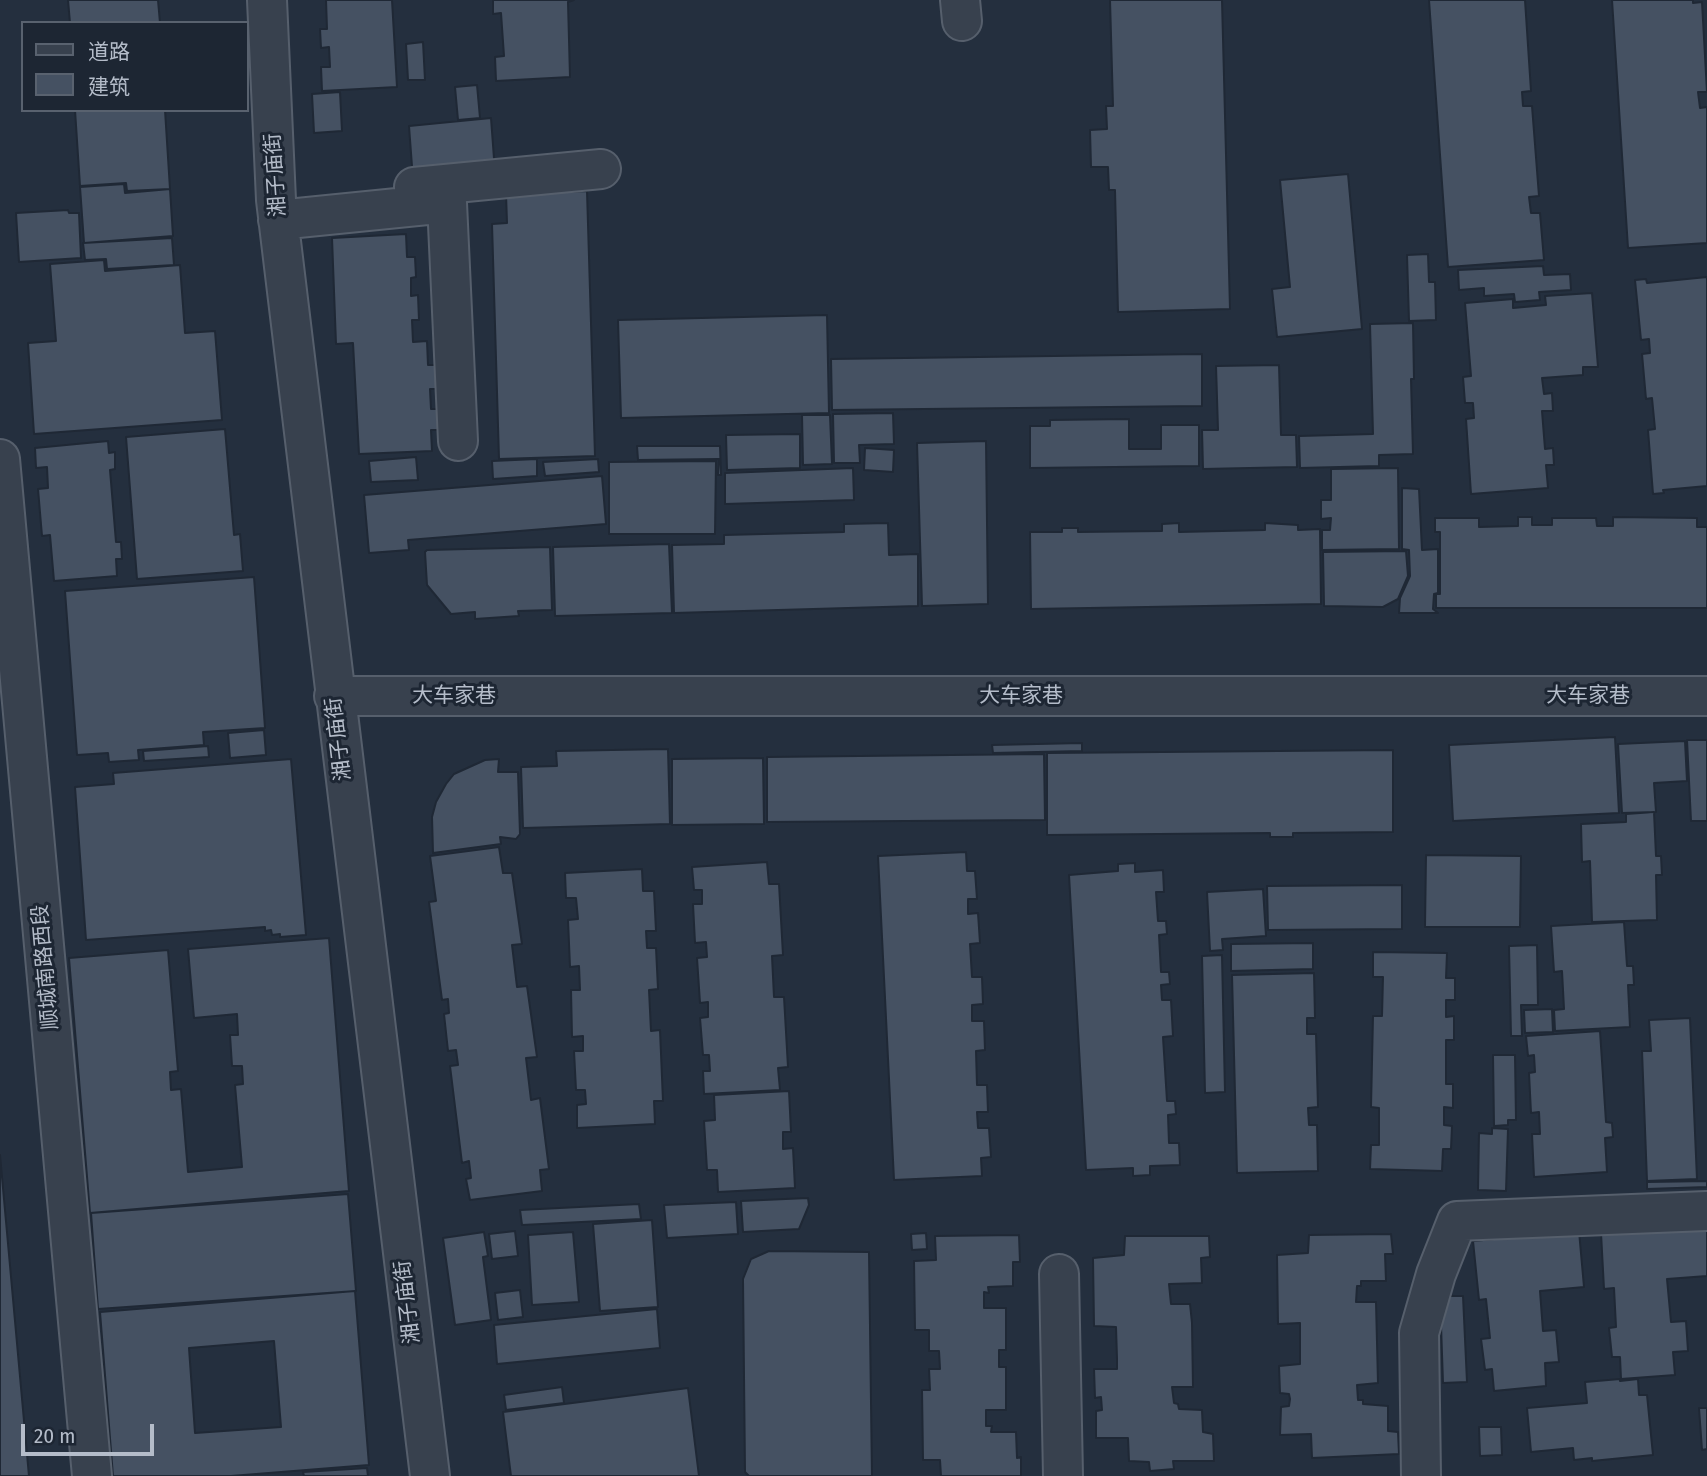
<!DOCTYPE html>
<html>
<head>
<meta charset="utf-8">
<style>
	body { margin:0 }
	#map { position:relative; width:1707px; height:1476px; overflow:hidden; background:#242f3e; font-family:"Fira Sans Condensed","Noto Sans SC",sans-serif }
	canvas { display:block }
	.legend { position:absolute; left:21px; top:21px; width:228px; height:91px; box-sizing:border-box; background:#1d2633; border:2px solid #59626f; margin:0; padding:9px 12px; list-style:none; font-size:21px; color:#b4bcc9 }
	.legend li { display:flex; align-items:center; gap:14px; height:35px }
	.legend b { width:35px; border:2px solid #59626f }
	.scale { position:absolute; left:21px; top:1424px; width:133px; height:32px; box-sizing:border-box; border:4px solid #b4bcc9; border-top:0; padding-left:9px; font-size:21px; line-height:24px; white-space:nowrap; color:#b4bcc9; -webkit-text-stroke:5px #1d2633; paint-order:stroke }
</style>
</head>
<body>
<div id="map">
<canvas width="1707" height="1476"></canvas>
<ul class="legend">
<li><b style="height:9px;background:#38414e"></b>道路</li>
<li><b style="height:19px;background:#455162"></b>建筑</li>
</ul>
<div class="scale">20 m</div>
</div>
<script>
const c = document.querySelector('canvas').getContext('2d');
c.lineJoin = 'round';
function paint(path, color) {
  c.fillStyle = color;
  c.fill(path, 'evenodd');
}
function poly(rows) {
  const path = new Path2D();
  for (const r of rows) {
    path.moveTo(r[0], r[1]);
    for (let i = 2; i < r.length; i += 2) path.lineTo(r[i], r[i + 1]);
  }
  return path;
}
function trace(path, color, width, dash) {
  c.strokeStyle = color;
  c.lineWidth = width;
  c.lineCap = dash ? 'butt' : 'round';
  c.setLineDash(dash || []);
  c.stroke(path);
}
function write(font, color, halo, rows, align = 'center') {
  c.font = font + ' "Fira Sans Condensed","Noto Sans SC",sans-serif';
  c.lineWidth = 6;
  c.setLineDash([]);
  c.textBaseline = 'middle';
  c.strokeStyle = halo;
  c.fillStyle = color;
  for (const [text, x, y, turn = 0] of rows) {
    c.save();
    c.translate(x, y);
    c.rotate((+turn || 0) * Math.PI / 180);
    c.textAlign = isNaN(turn) ? turn : align;
    if (halo) c.strokeText(text, 0, 0);
    c.fillText(text, 0, 0);
    c.restore();
  }
}
const building = poly([
	[68,0,158,0,160,23,70,23,68,0],
	[326,0,392,0,397,87,322,91,321,67,330,67,329,47,321,48,320,29,327,29,326,0],
	[493,0,574,0,568,2,570,77,496,81,495,57,504,56,501,13,493,14,493,0],
	[1110,0,1222,0,1230,309,1118,312,1115,190,1109,190,1108,167,1091,167,1090,130,1107,129,1106,106,1113,106,1110,0],
	[1429,0,1525,0,1531,91,1522,92,1523,106,1532,106,1539,196,1529,197,1531,213,1540,213,1544,260,1448,267,1429,0],
	[1612,0,1693,0,1693,3,1702,2,1707,92,1698,92,1700,108,1707,107,1707,243,1628,248,1612,0],
	[423,42,425,80,408,80,406,44,423,42],
	[477,85,480,118,458,120,455,87,477,85],
	[340,92,342,131,314,133,312,94,340,92],
	[75,110,165,110,170,189,127,191,126,183,80,186,75,110],
	[491,118,495,172,413,180,409,126,491,118],
	[1348,174,1362,329,1277,337,1272,289,1290,287,1280,180,1348,174],
	[124,184,125,193,170,189,173,236,84,243,80,187,124,184],
	[587,191,595,456,499,459,492,224,507,223,506,194,587,191],
	[68,210,69,213,79,213,81,258,19,262,16,213,68,210],
	[406,234,407,257,415,257,416,277,411,278,411,296,418,295,419,320,412,320,413,342,427,341,428,365,436,365,437,389,430,389,431,409,439,409,440,430,431,430,432,451,359,454,353,343,336,344,332,238,406,234],
	[172,238,174,265,107,269,106,259,85,260,83,243,172,238],
	[1428,254,1429,282,1435,282,1436,320,1409,321,1407,255,1428,254],
	[104,260,105,271,180,265,185,333,215,331,222,420,34,434,28,343,56,341,50,264,104,260],
	[1543,266,1544,275,1570,274,1571,290,1539,292,1540,300,1515,302,1514,294,1484,296,1484,288,1459,290,1458,270,1543,266],
	[1707,277,1707,486,1663,490,1664,493,1653,494,1648,430,1655,429,1652,398,1646,399,1642,354,1650,353,1649,339,1641,340,1635,280,1646,279,1647,283,1707,277],
	[1592,293,1598,367,1583,367,1583,375,1542,378,1544,394,1552,393,1553,411,1542,411,1545,449,1553,448,1554,465,1546,465,1548,488,1471,494,1466,419,1474,418,1473,403,1465,403,1463,377,1471,376,1465,303,1513,299,1513,308,1546,305,1545,296,1592,293],
	[827,315,829,413,621,418,618,320,827,315],
	[1413,323,1414,379,1411,379,1413,454,1379,455,1379,466,1300,468,1299,436,1373,434,1370,324,1413,323],
	[1202,354,1202,406,832,410,831,359,1202,354],
	[1279,365,1281,435,1296,435,1297,467,1203,469,1202,430,1218,430,1216,366,1279,365],
	[893,413,894,444,859,445,860,463,834,463,833,414,893,413],
	[802,415,830,415,832,464,803,465,802,415],
	[1129,419,1129,449,1161,449,1161,425,1199,425,1199,466,1030,468,1030,426,1050,426,1050,420,1129,419],
	[225,429,234,535,240,534,243,571,137,579,126,437,225,429],
	[800,434,800,468,727,470,726,435,800,434],
	[108,441,109,453,115,452,115,469,110,470,116,542,121,542,122,559,116,559,117,576,54,581,50,535,42,536,38,489,48,488,47,467,36,468,35,448,108,441],
	[986,441,988,604,922,606,917,443,986,441],
	[637,446,720,446,721,475,718,475,719,459,638,460,637,446],
	[865,448,894,450,893,472,864,470,865,448],
	[416,457,418,480,371,482,369,461,416,457],
	[537,459,537,476,493,479,492,461,537,459],
	[598,459,599,472,545,476,543,462,598,459],
	[716,461,715,534,609,534,609,462,716,461],
	[853,468,854,500,725,504,725,473,853,468],
	[1398,468,1399,549,1322,550,1322,530,1330,530,1331,518,1321,519,1321,500,1331,500,1331,469,1398,468],
	[602,476,606,524,408,540,409,550,369,553,364,495,602,476],
	[1402,488,1419,489,1422,550,1438,549,1438,593,1434,594,1433,609,1438,613,1399,613,1400,598,1410,576,1409,550,1402,549,1402,488],
	[1518,517,1532,517,1532,525,1552,525,1552,518,1596,518,1597,526,1613,526,1613,517,1697,518,1697,527,1707,527,1707,608,1436,608,1436,594,1440,594,1440,532,1435,532,1435,518,1479,518,1479,527,1518,526,1518,517],
	[888,523,889,555,918,554,918,606,674,613,672,545,724,544,724,535,844,532,844,524,888,523],
	[1179,523,1179,532,1265,530,1265,523,1298,525,1298,530,1320,529,1321,604,1031,609,1030,532,1062,532,1062,528,1078,528,1078,532,1162,531,1162,524,1179,523],
	[669,544,672,613,555,616,553,547,669,544],
	[550,547,552,610,518,611,519,616,475,619,475,612,451,614,427,585,425,552,427,550,550,547],
	[1406,551,1408,576,1398,599,1383,607,1324,606,1323,552,1406,551],
	[254,577,265,728,203,732,204,745,138,750,139,760,109,762,108,753,77,755,65,591,254,577],
	[264,730,266,755,230,758,228,733,264,730],
	[1615,737,1619,813,1453,821,1449,745,1615,737],
	[1687,740,1707,740,1707,821,1691,821,1687,740],
	[1685,741,1687,781,1654,783,1656,812,1622,813,1618,744,1685,741],
	[1082,743,1082,751,993,753,992,745,1082,743],
	[208,746,209,757,144,761,143,751,208,746],
	[668,749,670,824,523,828,521,767,557,766,556,751,668,749],
	[1393,750,1393,832,1293,833,1293,837,1270,837,1270,833,1047,835,1047,753,1393,750],
	[1044,754,1045,820,767,822,767,757,1044,754],
	[763,758,764,824,672,825,672,759,763,758],
	[291,759,306,935,280,937,280,934,272,935,271,930,265,931,265,927,86,940,75,787,114,784,113,773,291,759],
	[499,759,498,772,518,772,520,834,516,839,500,837,501,844,433,853,432,817,436,802,446,784,454,774,485,760,499,759],
	[1654,812,1656,856,1661,856,1662,875,1656,875,1657,920,1592,922,1590,861,1582,862,1581,824,1626,822,1626,814,1654,812],
	[499,847,503,873,512,873,522,944,512,945,517,987,527,986,537,1057,526,1058,531,1100,540,1098,549,1169,540,1170,542,1191,470,1200,466,1179,471,1178,469,1161,462,1163,450,1066,458,1065,456,1050,448,1051,444,1014,449,1013,448,999,442,1000,429,902,436,901,430,856,499,847],
	[966,852,967,871,975,871,977,899,968,899,968,914,978,913,980,943,970,944,972,977,982,977,983,1004,972,1005,972,1021,984,1021,985,1050,976,1051,977,1085,987,1085,988,1112,977,1112,978,1128,989,1128,991,1157,981,1158,982,1176,894,1180,878,856,966,852],
	[1426,855,1521,856,1520,927,1425,927,1426,855],
	[767,862,769,884,779,884,783,955,772,956,774,997,784,997,788,1067,778,1068,780,1090,704,1094,703,1071,710,1071,709,1055,703,1055,700,1018,708,1017,708,1002,700,1003,697,958,707,957,706,942,695,943,693,904,702,904,702,890,694,890,692,867,767,862],
	[1135,863,1135,872,1163,870,1164,892,1156,892,1158,921,1166,921,1167,934,1159,935,1161,972,1169,972,1170,984,1161,985,1162,1000,1171,1000,1173,1036,1163,1037,1167,1101,1175,1101,1176,1114,1168,1115,1169,1143,1179,1143,1180,1165,1150,1166,1150,1175,1133,1176,1133,1168,1086,1170,1069,875,1118,871,1118,864,1135,863],
	[642,869,643,891,654,891,656,931,646,931,647,948,656,948,658,989,649,990,651,1031,660,1030,663,1101,654,1101,655,1124,577,1128,577,1105,586,1104,585,1090,576,1090,574,1051,583,1051,583,1036,572,1037,571,990,580,990,579,966,570,967,568,920,578,919,576,898,566,898,565,873,642,869],
	[1402,885,1402,929,1268,930,1267,886,1402,885],
	[1263,889,1266,936,1222,939,1223,950,1210,951,1207,892,1263,889],
	[1624,922,1627,966,1633,966,1634,985,1628,985,1630,1027,1555,1031,1554,1010,1564,1009,1562,971,1554,972,1551,926,1624,922],
	[329,938,349,1191,90,1213,69,958,168,950,178,1071,170,1072,171,1090,181,1089,188,1172,242,1167,235,1085,243,1084,242,1066,232,1066,230,1035,238,1035,237,1014,194,1018,188,949,329,938],
	[1313,943,1313,969,1231,971,1231,944,1313,943],
	[1537,945,1538,1005,1521,1005,1522,1036,1511,1036,1509,946,1537,945],
	[1373,952,1447,953,1446,978,1455,978,1455,1000,1446,1000,1446,1017,1454,1016,1454,1040,1446,1040,1446,1084,1453,1084,1453,1108,1444,1107,1444,1125,1452,1126,1451,1149,1443,1149,1442,1171,1370,1169,1371,1145,1379,1145,1379,1108,1371,1107,1373,1016,1382,1016,1383,977,1373,977,1373,952],
	[1222,955,1225,1092,1205,1093,1202,956,1222,955],
	[1314,973,1315,1018,1307,1018,1307,1034,1316,1034,1318,1107,1308,1108,1309,1125,1317,1125,1318,1171,1237,1173,1232,975,1314,973],
	[1552,1009,1553,1032,1525,1033,1524,1010,1552,1009],
	[1690,1018,1697,1179,1647,1181,1642,1051,1651,1051,1649,1020,1690,1018],
	[1600,1031,1606,1122,1612,1123,1613,1137,1605,1138,1607,1172,1534,1177,1532,1134,1540,1134,1539,1112,1531,1113,1529,1073,1535,1072,1534,1055,1528,1056,1526,1036,1600,1031],
	[1493,1055,1515,1055,1516,1120,1508,1120,1508,1125,1494,1126,1493,1055],
	[789,1091,791,1132,783,1132,783,1149,793,1148,795,1188,718,1192,717,1170,707,1170,704,1121,715,1120,714,1095,789,1091],
	[1492,1128,1508,1129,1506,1191,1478,1190,1479,1133,1492,1134,1492,1128],
	[0,1155,29,1476,0,1476,0,1155],
	[1707,1181,1707,1187,1647,1189,1647,1182,1707,1181],
	[348,1194,356,1291,98,1309,91,1213,348,1194],
	[808,1198,809,1205,799,1229,743,1232,741,1201,808,1198],
	[736,1202,738,1234,667,1238,664,1205,736,1202],
	[639,1204,641,1219,522,1225,520,1210,639,1204],
	[652,1220,658,1307,600,1311,593,1224,652,1220],
	[1707,1226,1707,1276,1667,1279,1671,1322,1686,1321,1688,1351,1673,1352,1675,1375,1621,1379,1620,1357,1612,1357,1609,1328,1616,1327,1614,1288,1604,1289,1601,1233,1707,1226],
	[515,1231,518,1256,492,1259,489,1234,515,1231],
	[1579,1231,1584,1287,1540,1291,1543,1331,1556,1330,1559,1362,1545,1363,1546,1386,1494,1391,1492,1369,1485,1370,1481,1339,1490,1338,1486,1299,1479,1300,1473,1241,1579,1231],
	[484,1232,488,1256,483,1257,491,1320,455,1325,443,1238,484,1232],
	[573,1232,579,1302,532,1305,528,1235,573,1232],
	[926,1233,927,1249,912,1250,911,1234,926,1233],
	[1391,1234,1393,1254,1385,1254,1386,1281,1361,1281,1361,1286,1357,1286,1356,1302,1376,1302,1378,1383,1357,1385,1358,1400,1363,1400,1363,1404,1388,1406,1388,1431,1398,1432,1399,1454,1312,1458,1311,1434,1280,1435,1281,1407,1289,1406,1290,1399,1289,1394,1280,1393,1279,1366,1300,1364,1300,1323,1278,1324,1277,1255,1308,1253,1309,1235,1391,1234],
	[1019,1235,1020,1262,1013,1262,1013,1286,988,1287,989,1293,984,1292,984,1308,1006,1308,1006,1350,999,1350,999,1367,1006,1367,1006,1410,986,1410,986,1426,992,1426,991,1432,1016,1432,1017,1458,1021,1457,1021,1476,941,1476,940,1460,923,1460,922,1390,930,1390,929,1369,940,1369,939,1351,929,1351,929,1330,915,1330,914,1261,936,1260,935,1236,1019,1235],
	[1125,1236,1209,1236,1210,1257,1201,1258,1202,1283,1169,1284,1171,1304,1190,1304,1192,1323,1193,1387,1172,1387,1174,1403,1178,1404,1179,1409,1202,1410,1203,1432,1213,1434,1214,1461,1173,1461,1174,1469,1150,1471,1149,1462,1129,1461,1128,1438,1096,1438,1096,1411,1102,1410,1101,1397,1095,1398,1094,1369,1117,1369,1117,1359,1116,1327,1094,1326,1093,1258,1124,1255,1125,1236],
	[769,1251,869,1252,872,1476,749,1476,745,1472,743,1279,751,1259,769,1251],
	[520,1290,523,1317,498,1320,495,1293,520,1290],
	[355,1291,369,1465,231,1476,113,1476,100,1312,355,1291],
	[274,1341,281,1427,195,1433,189,1348,274,1341],
	[1440,1296,1463,1296,1467,1382,1443,1383,1440,1296],
	[657,1309,660,1348,497,1364,494,1325,657,1309],
	[1620,1379,1620,1381,1638,1379,1639,1395,1647,1395,1653,1455,1592,1461,1592,1458,1574,1460,1573,1448,1531,1452,1527,1408,1587,1403,1585,1382,1620,1379],
	[562,1387,564,1403,506,1410,504,1395,562,1387],
	[688,1388,699,1476,511,1476,503,1412,688,1388],
	[1699,1408,1707,1408,1707,1449,1702,1450,1699,1408],
	[1479,1427,1501,1427,1502,1455,1480,1456,1479,1427],
	[367,1468,368,1476,304,1476,303,1472,367,1468]
]);
paint(building, '#455162');
trace(building, '#1f2835', 2);
const minor = poly([
	[267,0,276,200,430,1476],
	[960,0,962,21],
	[414,187,601,169],
	[278,220,447,203,458,441],
	[0,459,92,1476],
	[334,696,1707,696],
	[1059,1274,1063,1476],
	[1421,1476,1419,1333,1436,1274,1457,1221,1707,1211]
]);
trace(minor, '#565f6c', 42);
trace(minor, '#38414e', 38);
write('21px', '#b4bcc9', '#1d2633', [
	["湘子庙街",276,175,-94],
	["大车家巷",454,696],
	["大车家巷",1021,696],
	["大车家巷",1588,696],
	["湘子庙街",339,739,-97],
	["顺城南路西段",46,967,-95],
	["湘子庙街",408,1302,-97]
]);
</script>
</body>
</html>
